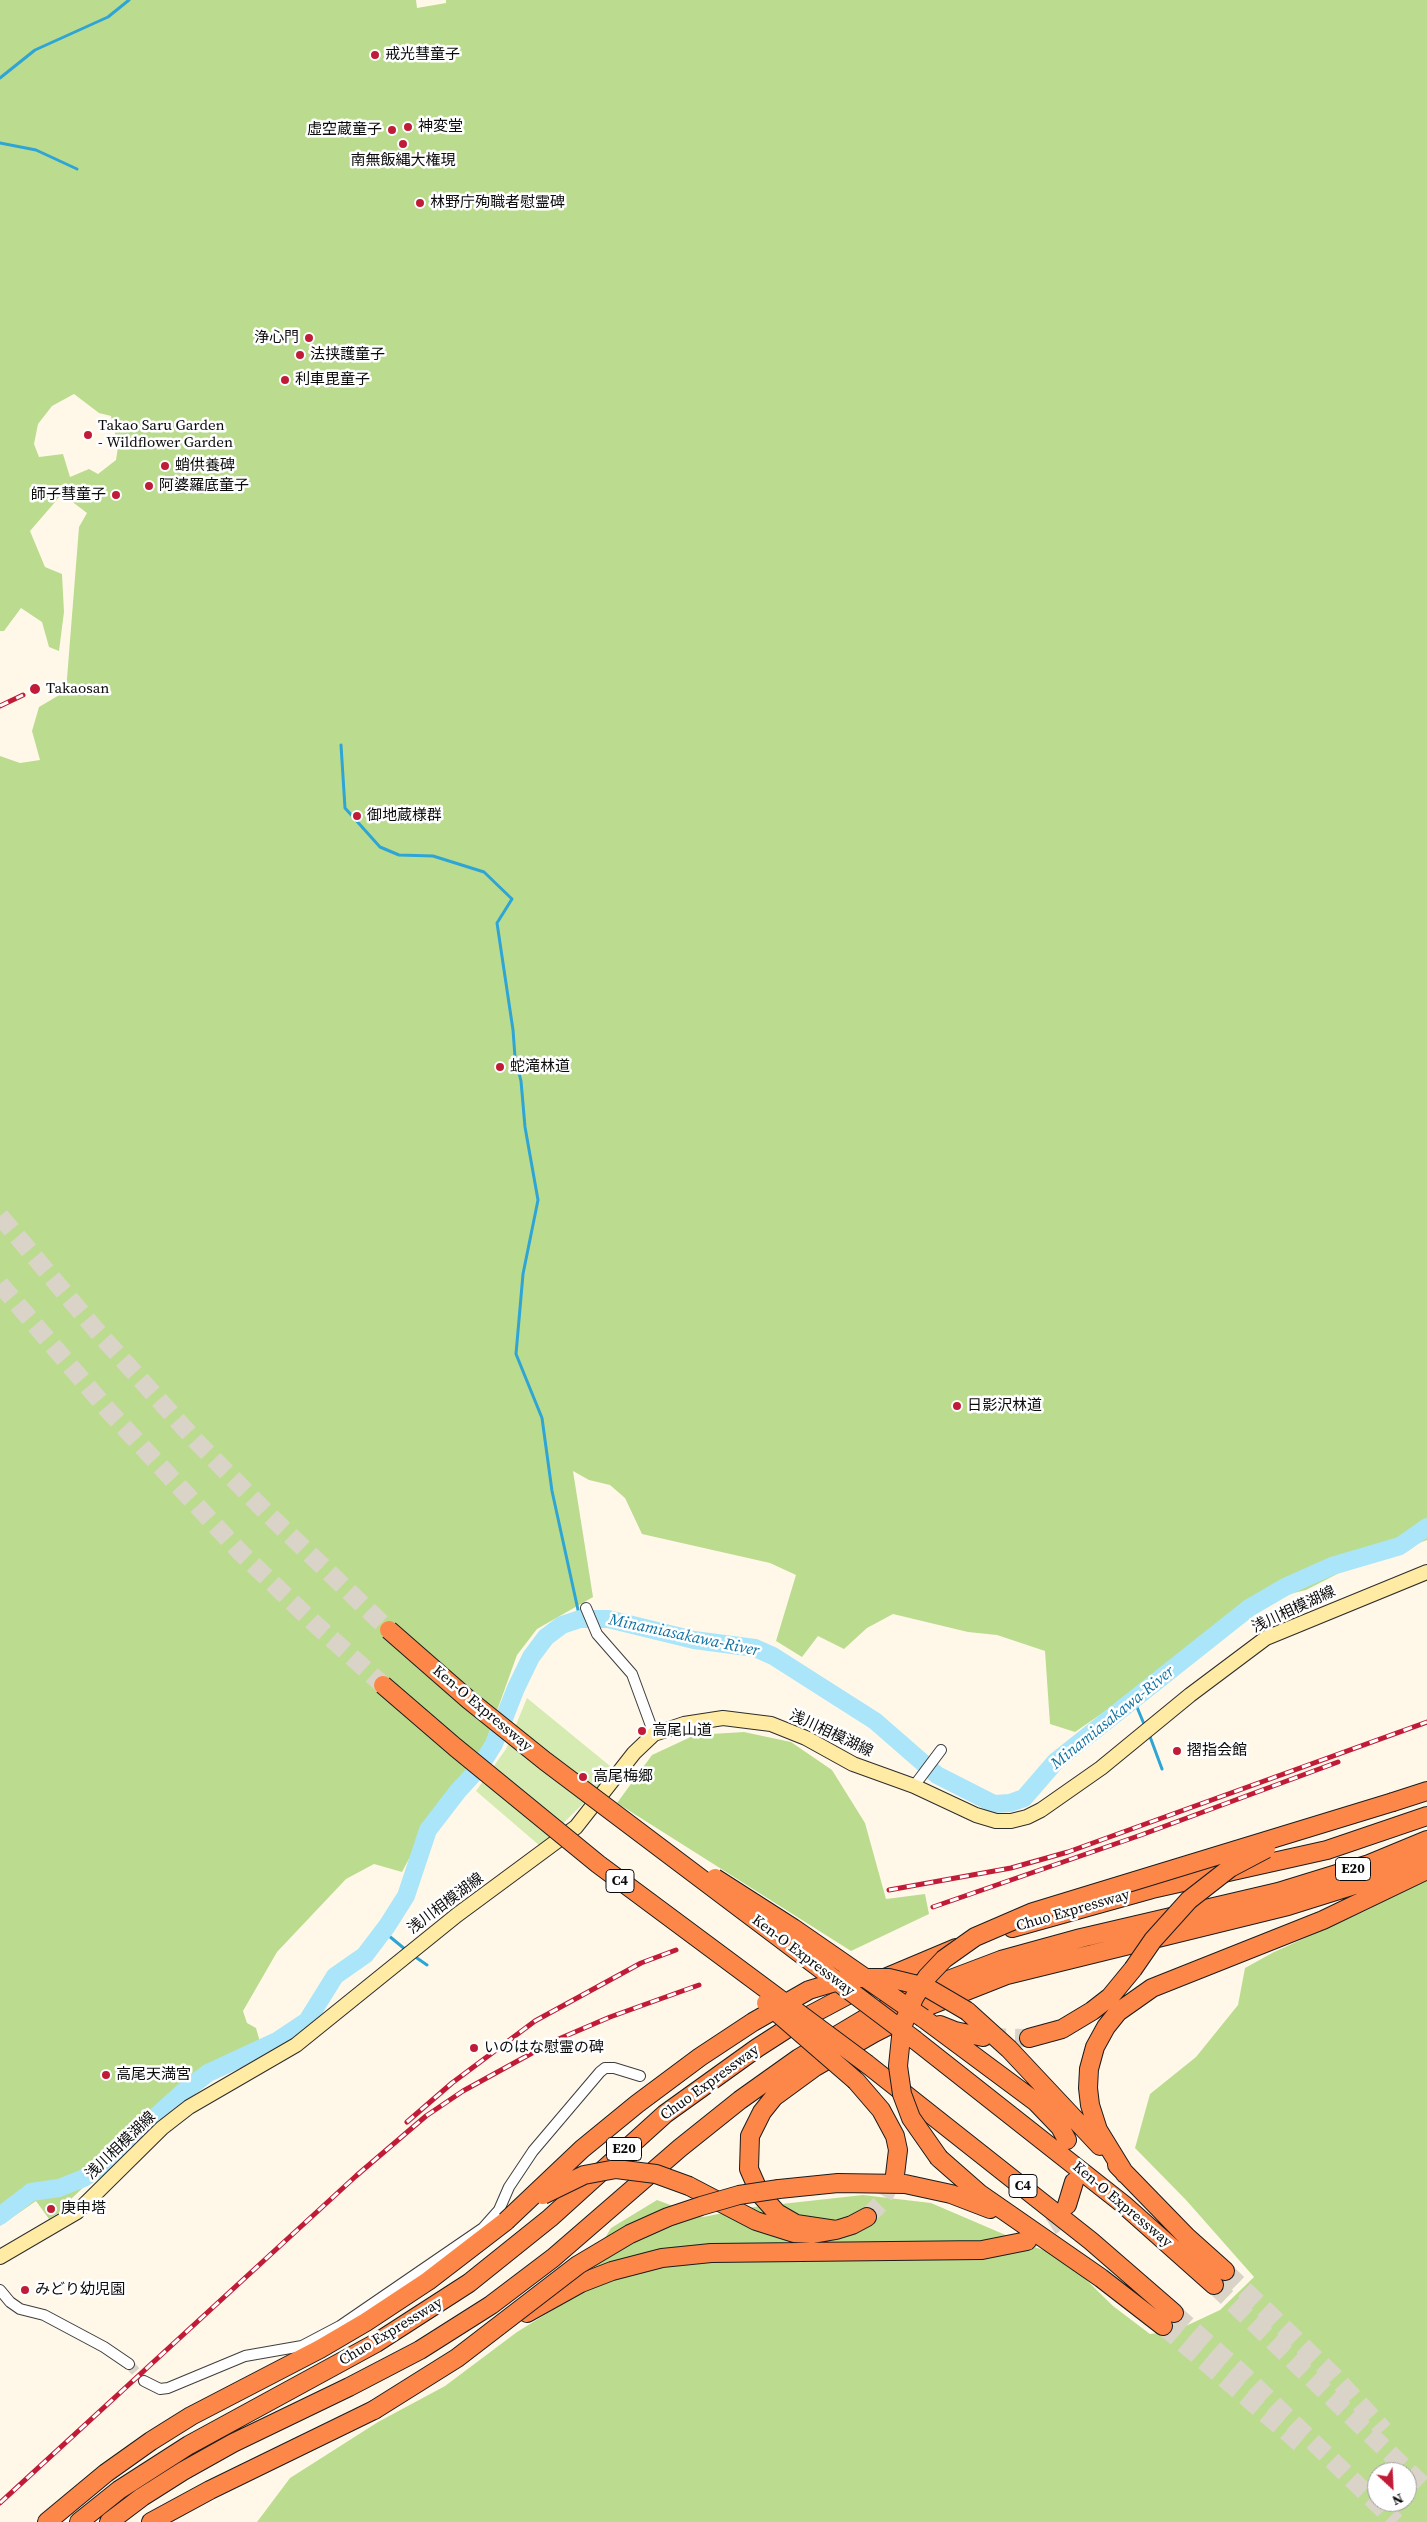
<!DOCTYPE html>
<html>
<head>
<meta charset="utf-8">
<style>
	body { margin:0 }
	#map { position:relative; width:1427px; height:2522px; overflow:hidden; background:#fff8e9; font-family:"Source Serif 4",serif }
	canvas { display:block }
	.north { position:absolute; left:1367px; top:2462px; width:50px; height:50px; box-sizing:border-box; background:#fff; border:1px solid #9d9d9d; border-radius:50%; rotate:155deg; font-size:14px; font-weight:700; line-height:20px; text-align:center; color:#0b0b0b }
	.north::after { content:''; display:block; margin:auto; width:18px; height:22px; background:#c11c37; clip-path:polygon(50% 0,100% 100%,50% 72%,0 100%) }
</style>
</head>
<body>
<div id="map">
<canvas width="1427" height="2522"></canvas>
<div class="north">N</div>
</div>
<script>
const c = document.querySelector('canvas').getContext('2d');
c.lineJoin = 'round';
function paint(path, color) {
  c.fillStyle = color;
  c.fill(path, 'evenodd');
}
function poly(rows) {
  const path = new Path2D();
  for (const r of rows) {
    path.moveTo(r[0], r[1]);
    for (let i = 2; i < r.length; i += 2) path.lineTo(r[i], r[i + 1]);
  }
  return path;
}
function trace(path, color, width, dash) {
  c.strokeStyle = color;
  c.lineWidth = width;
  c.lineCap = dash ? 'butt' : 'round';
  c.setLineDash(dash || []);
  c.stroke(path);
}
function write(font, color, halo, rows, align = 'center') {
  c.font = font + ' "Source Serif 4","Noto Sans JP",serif';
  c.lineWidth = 5;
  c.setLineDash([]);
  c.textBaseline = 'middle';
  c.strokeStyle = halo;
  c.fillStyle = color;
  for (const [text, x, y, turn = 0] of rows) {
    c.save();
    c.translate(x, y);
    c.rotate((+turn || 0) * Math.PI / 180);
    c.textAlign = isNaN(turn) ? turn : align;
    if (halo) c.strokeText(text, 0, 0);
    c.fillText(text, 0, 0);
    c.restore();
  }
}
paint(poly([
	[527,1698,610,1766,594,1793,540,1846,476,1791,506,1749]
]), '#d5ebb1');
paint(poly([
	[0,0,416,0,417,8,446,3,446,0,1427,0,1427,1540,1345,1570,1306,1590,1248,1604,1168,1668,1075,1732,1050,1724,1045,1651,997,1635,968,1632,893,1614,867,1628,844,1649,818,1636,802,1657,776,1641,796,1575,770,1563,642,1534,625,1498,610,1485,589,1480,573,1471,593,1597,537,1629,517,1655,481,1755,440,1800,402,1872,374,1864,346,1879,277,1952,243,2011,247,2023,256,2028,260,2042,222,2059,72,2198,68,2207,49,2219,36,2201,0,2226,0,756,20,763,40,760,32,731,39,707,66,691,79,527,87,513,62,494,30,531,45,567,62,574,64,612,59,651,49,647,42,622,21,608,4,631,0,631],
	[74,394,99,413,111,416,118,447,116,460,98,474,89,469,70,477,63,454,39,457,34,444,38,424,52,406],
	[744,1732,791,1742,832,1770,865,1823,886,1899,925,1894,929,1914,851,1951,617,1803,652,1755,695,1735],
	[1427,1875,1427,2522,257,2522,290,2478,378,2422,445,2386,517,2332,567,2301,611,2228,657,2200,703,2217,754,2207,863,2195,931,2203,1029,2245,1063,2257,1113,2306,1150,2334,1175,2331,1220,2310,1254,2277,1186,2200,1135,2148,1150,2094,1196,2057,1238,2005,1245,1968,1274,1952,1367,1910],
	[1377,2472,1407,2472,1407,2502,1377,2502]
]), '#bbdc8f');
trace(poly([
	[0,78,35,50,108,17,129,0],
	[0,143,36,150,77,169],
	[341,745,345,808,380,847,399,855,433,856,484,872,512,899,497,923,513,1030,515,1057,521,1081,525,1127,538,1200,523,1274,516,1354,542,1418,552,1491,580,1619],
	[1134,1700,1144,1724],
	[1149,1734,1162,1769],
	[383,1931,406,1950],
	[414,1956,427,1965]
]), '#2ea5d4', 3);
trace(poly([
	[0,2216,31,2192,59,2188,84,2178,101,2166,182,2093,208,2073,277,2041,307,2021,335,1976,365,1955,387,1926,406,1896,428,1830,458,1791,479,1768,494,1744,516,1688,531,1657,546,1637,562,1625,580,1619,608,1619,694,1640,755,1648,773,1656,875,1721,937,1775,994,1804,1010,1803,1024,1798,1056,1761,1249,1608,1285,1587,1332,1566,1400,1546,1427,1527]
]), '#aae5f9', 18);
trace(poly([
	[129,2364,144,2381]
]), '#dad4c8', 10, [10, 5]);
trace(poly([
	[0,1216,96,1330,195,1440,267,1513,389,1630],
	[0,1284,107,1409,240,1552,314,1623,383,1685],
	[988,2037,1029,2038],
	[867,2217,880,2204,895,2175],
	[1028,2241,1053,2225,1067,2205],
	[1225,2271,1333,2375,1384,2430],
	[1214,2285,1427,2489],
	[1174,2313,1246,2377,1396,2522],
	[1163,2326,1303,2446]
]), '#dad4c8', 18, [18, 9]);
const street = poly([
	[586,1608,597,1634,632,1674,654,1734],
	[914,1786,941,1750],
	[0,2290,10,2302,20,2309,44,2315,104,2347,129,2364],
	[144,2381,160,2389,168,2388,245,2356,302,2346,340,2326,483,2228,499,2210,509,2187,533,2151,600,2072,605,2068,614,2068,640,2076]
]);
const secondary = poly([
	[0,2257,77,2212,162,2128,189,2107,296,2045,457,1915,576,1827,634,1753,654,1734,684,1724,723,1718,771,1724,806,1738,853,1764,914,1786,976,1815,996,1821,1011,1821,1027,1817,1041,1810,1101,1768,1190,1695,1266,1638,1427,1572]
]);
const highway = poly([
	[1393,1802,1427,1791],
	[1012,1928,1152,1889,1327,1850,1427,1816],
	[967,2011,1009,2049,1100,2146],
	[923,2018,1036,2102,1060,2127,1067,2140],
	[940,2025,955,2031,983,2037],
	[1029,2038,1062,2029,1092,2011,1110,1997,1133,1969],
	[915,2040,1123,2204,1214,2285],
	[867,2064,1091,2241,1174,2313],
	[856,2081,881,2110,895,2136,898,2150,895,2175],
	[939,2158,980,2194,1101,2278,1163,2326],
	[1117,2165,1187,2237,1225,2271],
	[1125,2174,1098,2130,1090,2105,1088,2088,1089,2069,1095,2047,1106,2027,1118,2012,1152,1988,1323,1920,1427,1870],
	[689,2186,756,2221,794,2233,813,2234,836,2230,852,2225,867,2217],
	[779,2189,838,2183,905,2184,951,2194,990,2209],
	[1067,2205,1074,2182],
	[836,2230,796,2224,777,2213,760,2194,749,2169,750,2136,762,2112,774,2097,815,2067,874,2033,921,2009,1007,1975,1288,1906,1371,1880,1427,1858],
	[527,2313,581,2283,612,2271,662,2258,711,2253,982,2250,1027,2241],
	[47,2522,106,2473,151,2441,191,2416,320,2349,366,2322,428,2281,506,2221],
	[79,2522,119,2490,189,2445,376,2343,469,2283,550,2218,665,2114,757,2048,799,2021,861,1988,956,1948],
	[109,2522,142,2497,183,2471,233,2443,349,2387,420,2350,491,2305,553,2258,680,2148,740,2100,799,2058,866,2018,935,1985,1001,1960,1081,1938,1278,1892,1369,1864,1427,1840],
	[151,2522,210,2490,374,2410]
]);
trace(street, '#3e3e3e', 12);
trace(secondary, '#2d2d2d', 16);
trace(highway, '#1c1c1c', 20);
trace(street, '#fff', 10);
trace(secondary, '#ffeba4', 14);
trace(highway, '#fc8749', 18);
const rail = poly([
	[0,706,23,695],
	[889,1890,1011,1868,1068,1852,1427,1722],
	[933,1907,1141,1835,1338,1762],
	[407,2122,452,2083,535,2021,641,1963,676,1950],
	[0,2503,356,2176,426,2116,463,2091,554,2041,610,2017,699,1985]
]);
trace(rail, '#c11c37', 5);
trace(rail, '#fff', 3, [9]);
const highwayBridge = poly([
	[389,1630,469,1700,545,1761,915,2040],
	[383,1685,455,1747,598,1864,867,2064],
	[715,1878,793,1928,923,2018],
	[1133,1969,1153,1940,1189,1900,1230,1868,1266,1849],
	[766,2003,856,2081],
	[939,2158,911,2118,902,2094,898,2066,902,2027,914,1998,927,1977,944,1959,975,1937,1033,1912,1393,1802],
	[543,2195,584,2175,616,2169,656,2174,689,2186],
	[506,2221,582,2149,637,2104,700,2057,753,2022,809,1990,849,1978,889,1978,926,1987,967,2011],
	[374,2410,457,2358,578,2265,630,2234,668,2217,701,2206,739,2195,779,2189]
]);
trace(highwayBridge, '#1c1c1c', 20, []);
trace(highwayBridge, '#fc8749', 18);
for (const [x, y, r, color] of [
	[375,55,5,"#c11c37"],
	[408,127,5,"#c11c37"],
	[392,130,5,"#c11c37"],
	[403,144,5,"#c11c37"],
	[420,203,5,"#c11c37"],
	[309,338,5,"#c11c37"],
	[300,355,5,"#c11c37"],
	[285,380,5,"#c11c37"],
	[88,435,5,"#c11c37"],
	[165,466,5,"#c11c37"],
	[149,486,5,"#c11c37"],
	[116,495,5,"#c11c37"],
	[35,689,6,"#c11c37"],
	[357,816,5,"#c11c37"],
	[500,1067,5,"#c11c37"],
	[957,1406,5,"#c11c37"],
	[642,1731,5,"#c11c37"],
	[1177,1751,5,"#c11c37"],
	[583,1777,5,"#c11c37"],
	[474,2048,5,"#c11c37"],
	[106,2075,5,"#c11c37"],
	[51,2209,5,"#c11c37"],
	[25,2290,5,"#c11c37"]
]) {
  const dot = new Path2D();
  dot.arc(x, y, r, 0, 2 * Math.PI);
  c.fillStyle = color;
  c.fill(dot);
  trace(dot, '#fff', 2);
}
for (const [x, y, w] of [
	[1353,1869,35],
	[620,1881,28],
	[624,2149,35],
	[1023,2186,28]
]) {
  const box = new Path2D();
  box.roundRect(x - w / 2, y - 11.5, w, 23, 4);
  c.fillStyle = '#fff';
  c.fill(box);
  trace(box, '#0b0b0b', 1);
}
write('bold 14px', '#0b0b0b', null, [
	["E20",1353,1869],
	["C4",620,1881],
	["E20",624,2149],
	["C4",1023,2186]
]);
write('15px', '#0b0b0b', '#fff', [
	["戒光彗童子",385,55],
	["神変堂",418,127],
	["虛空蔵童子",382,130,"right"],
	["南無飯縄大権現",403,161,"center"],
	["林野庁殉職者慰霊碑",430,203],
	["浄心門",299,338,"right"],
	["法挟護童子",310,355],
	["利車毘童子",295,380],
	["Takao Saru Garden",98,426],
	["- Wildflower Garden",98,443],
	["蛸供養碑",175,466],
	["阿婆羅底童子",159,486],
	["師子彗童子",106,495,"right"],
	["Takaosan",46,689],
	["御地蔵様群",367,816],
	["蛇滝林道",510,1067],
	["日影沢林道",967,1406],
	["高尾山道",652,1731],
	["摺指会館",1187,1751],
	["高尾梅郷",593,1777],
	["いのはな慰霊の碑",484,2048],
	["高尾天満宮",116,2075],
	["庚申塔",61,2209],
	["みどり幼児園",35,2290]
], 'left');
write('15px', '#0b0b0b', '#fff', [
	["浅川相模湖線",1294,1610,-25],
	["Ken-O Expressway",482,1709,40],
	["浅川相模湖線",831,1734,25],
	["浅川相模湖線",446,1904,-37],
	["Chuo Expressway",1073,1911,-16],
	["Ken-O Expressway",803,1956,37],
	["Chuo Expressway",710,2083,-36],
	["浅川相模湖線",121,2146,-44],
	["Ken-O Expressway",1122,2205,40],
	["Chuo Expressway",391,2332,-31]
]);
write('italic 16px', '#0f72a2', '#fff', [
	["Minamiasakawa-River",684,1636,12],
	["Minamiasakawa-River",1113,1718,-39]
]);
</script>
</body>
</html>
